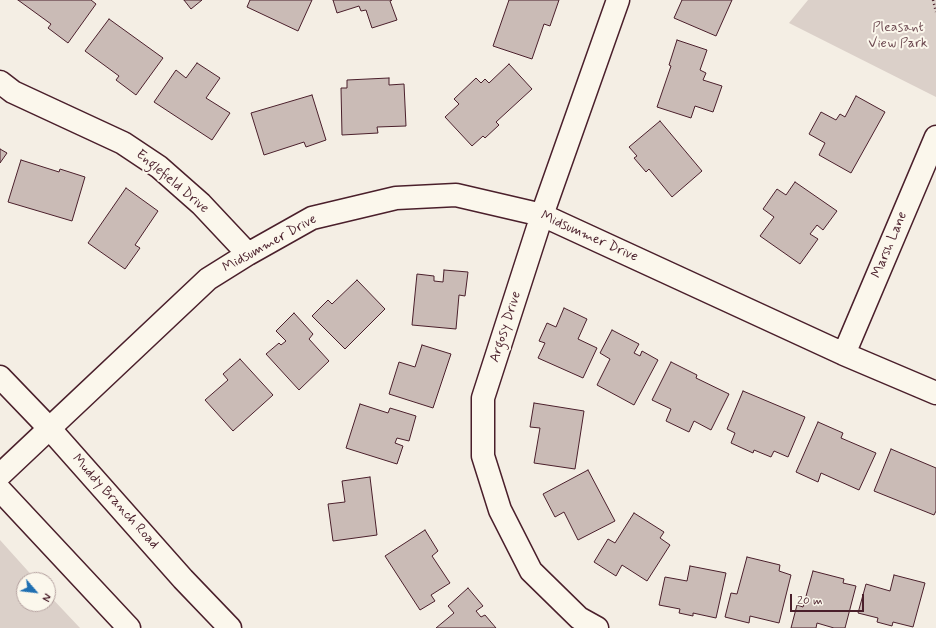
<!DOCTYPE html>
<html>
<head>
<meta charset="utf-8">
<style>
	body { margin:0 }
	#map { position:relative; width:936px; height:628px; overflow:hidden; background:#f4eee4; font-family:Mynerve,sans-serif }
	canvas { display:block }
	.north { position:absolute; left:16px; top:572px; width:40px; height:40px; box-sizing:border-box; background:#fbf7ec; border:1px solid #b4a19f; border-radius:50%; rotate:118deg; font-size:11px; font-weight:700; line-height:16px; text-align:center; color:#4a1f2b }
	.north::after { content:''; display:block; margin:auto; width:14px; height:18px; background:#1f6fb2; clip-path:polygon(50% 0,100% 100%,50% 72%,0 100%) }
	.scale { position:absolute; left:790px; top:594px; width:74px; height:18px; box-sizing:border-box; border:2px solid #4a1f2b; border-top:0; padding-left:5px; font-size:12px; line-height:14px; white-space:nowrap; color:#4a1f2b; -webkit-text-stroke:3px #fbf7ec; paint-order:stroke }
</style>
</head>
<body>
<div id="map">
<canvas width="936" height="628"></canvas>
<div class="north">N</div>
<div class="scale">20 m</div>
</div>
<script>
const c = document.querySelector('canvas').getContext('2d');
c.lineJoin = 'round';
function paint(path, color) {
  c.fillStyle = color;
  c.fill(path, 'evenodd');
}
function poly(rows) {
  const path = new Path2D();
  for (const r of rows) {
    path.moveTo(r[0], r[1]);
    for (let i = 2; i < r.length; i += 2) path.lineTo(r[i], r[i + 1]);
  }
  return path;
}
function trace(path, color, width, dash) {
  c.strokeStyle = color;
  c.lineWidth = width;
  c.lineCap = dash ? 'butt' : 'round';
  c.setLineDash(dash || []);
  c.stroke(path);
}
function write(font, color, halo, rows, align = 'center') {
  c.font = font + ' Mynerve,sans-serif';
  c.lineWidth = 4;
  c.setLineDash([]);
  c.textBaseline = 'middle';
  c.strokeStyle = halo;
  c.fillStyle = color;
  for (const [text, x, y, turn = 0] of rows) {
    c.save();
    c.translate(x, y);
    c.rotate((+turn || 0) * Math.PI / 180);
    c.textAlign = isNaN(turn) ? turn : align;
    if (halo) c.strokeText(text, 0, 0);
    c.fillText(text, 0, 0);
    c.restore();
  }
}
paint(poly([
	[808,0,936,0,936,97,789,23],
	[0,540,36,580,24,580,24,604,48,604,48,594,80,628,0,628]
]), '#dbd0c9');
const building = poly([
	[18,0,91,0,96,4,68,43,48,28,51,24,18,0],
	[184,0,202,0,191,9,184,0],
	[250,0,312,0,298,31,247,7,250,0],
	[333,0,392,0,390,1,397,20,372,28,366,10,361,11,359,6,337,13,333,0],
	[509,0,559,0,550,26,544,24,532,59,493,46,509,0],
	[682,0,732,0,716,36,674,18,682,0],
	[109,19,163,58,136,95,116,80,119,76,85,51,109,19],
	[677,40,707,50,700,70,706,73,703,80,722,86,713,112,695,106,691,118,657,107,671,66,669,65,677,40],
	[197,63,220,78,206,98,230,113,212,140,154,102,176,70,186,78,197,63],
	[509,64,532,89,496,122,499,125,485,138,483,136,472,146,445,117,459,104,454,99,476,78,481,83,485,79,489,83,509,64],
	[389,78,389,85,404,84,406,126,377,127,378,133,342,135,341,88,347,88,347,80,389,78],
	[312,95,326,140,306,147,304,142,264,155,251,113,312,95],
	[856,96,885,112,851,173,819,155,825,143,809,134,821,112,836,120,840,114,845,117,856,96],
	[660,121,702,171,672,197,649,169,646,172,634,158,637,156,629,147,660,121],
	[0,149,7,153,0,163,0,149],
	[21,160,59,172,60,169,85,177,72,221,8,202,21,160],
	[795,182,837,211,823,230,817,225,810,234,818,239,800,264,760,236,774,217,763,209,777,189,786,195,795,182],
	[126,188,158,211,135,245,140,248,125,269,88,243,126,188],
	[444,270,468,272,465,296,459,295,456,329,412,325,417,274,434,276,434,281,443,282,444,270],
	[357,280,385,309,345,349,312,316,328,300,332,304,357,280],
	[564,308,587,319,578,339,597,348,583,378,538,358,545,343,539,341,547,323,556,327,564,308],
	[294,313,313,334,309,339,329,361,299,390,266,354,279,343,281,345,286,341,276,331,294,313],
	[612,330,639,344,634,353,640,356,642,351,658,360,634,405,597,385,610,359,600,353,612,330],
	[422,345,451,354,433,408,389,394,399,362,415,367,422,345],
	[240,359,273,395,233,431,205,400,228,380,223,374,240,359],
	[671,362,697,375,696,378,729,394,711,430,694,421,689,432,666,421,671,409,652,400,671,362],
	[743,391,805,417,788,457,774,451,771,457,754,450,753,453,731,443,735,433,727,429,743,391],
	[534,403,584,411,575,469,534,463,540,428,530,427,534,403],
	[360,404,388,413,390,408,416,416,409,441,397,438,395,443,403,446,397,464,346,448,360,404],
	[818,422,843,433,841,438,876,453,859,490,821,473,818,482,796,472,818,422],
	[891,449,936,468,936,511,934,515,874,491,891,449],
	[588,470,615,521,578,540,564,512,555,517,543,494,588,470],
	[370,477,377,535,333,541,328,504,345,502,342,481,370,477],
	[634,513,664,532,660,538,670,545,647,581,622,565,616,576,594,562,608,539,615,543,634,513],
	[425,530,438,551,432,556,450,583,431,595,435,601,420,610,385,556,425,530],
	[747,557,780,565,779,571,791,575,779,623,750,616,749,623,725,617,731,593,737,594,747,557],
	[690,566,726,573,716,618,693,613,693,616,679,613,680,609,659,605,665,577,687,581,690,566],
	[813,571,844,579,843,583,856,586,845,628,834,628,817,623,816,628,791,628,797,605,803,607,813,571],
	[894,575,925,583,913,627,893,622,892,626,877,622,878,618,858,613,866,584,890,591,894,575],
	[468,588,483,606,476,611,481,617,485,615,496,628,436,628,454,613,448,606,468,588]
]);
paint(building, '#cabbb6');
trace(building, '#4a1f2b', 1);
const street = poly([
	[0,82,13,92,123,143,159,167,201,204,248,254],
	[844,354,936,137],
	[0,475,208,279,248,254,312,218,396,198,456,195,542,215,844,354,936,393],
	[597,628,579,618,531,571,500,510,483,456,483,398,542,215,618,0]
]);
const secondary = poly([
	[0,377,50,429,183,579,230,628],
	[0,490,129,628]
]);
trace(street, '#4a1f2b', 25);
trace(secondary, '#4a1f2b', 25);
trace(poly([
	[933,0,936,12]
]), '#4a1f2b', 2.5, [1, 3]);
trace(street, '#fbf7ec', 22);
trace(secondary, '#fbf7ec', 22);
write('14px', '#6e4b52', '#fbf7ec', [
	["Pleasant",898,28],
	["View Park",898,44]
]);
write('14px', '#4a1f2b', '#fbf7ec', [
	["Englefield Drive",172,182,40],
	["Midsummer Drive",589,237,24],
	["Midsummer Drive",270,244,-29],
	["Marsh Lane",890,245,-67],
	["Argosy Drive",506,327,-72],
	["Muddy Branch Road",115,502,48]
]);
</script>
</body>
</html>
